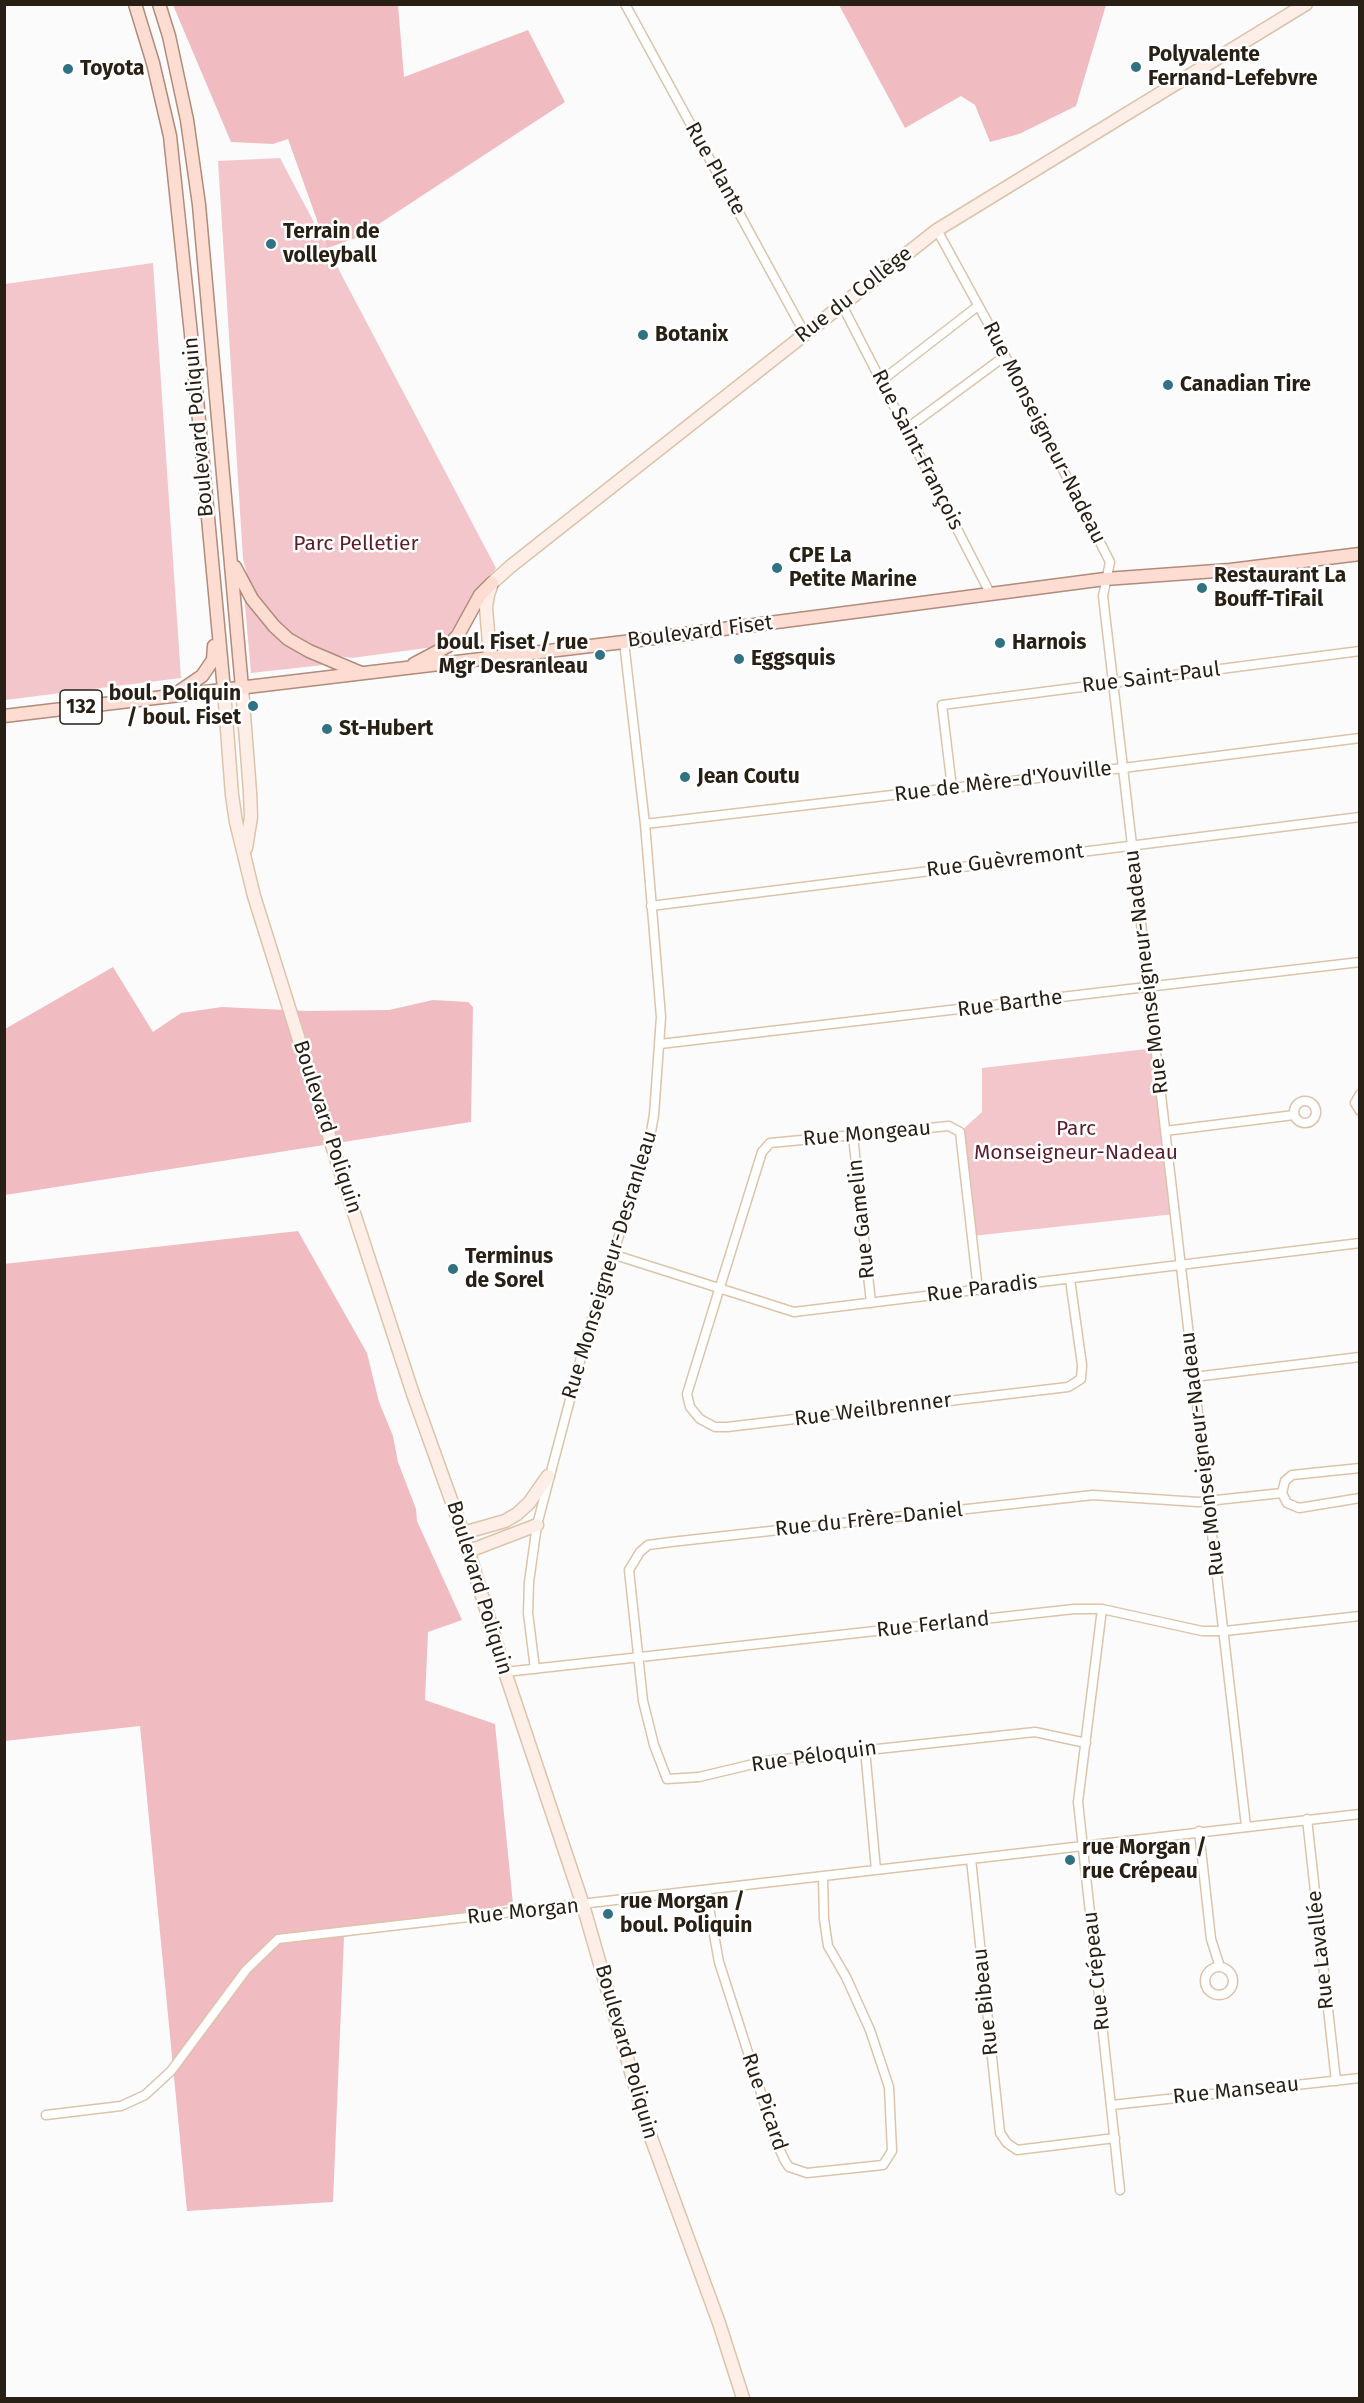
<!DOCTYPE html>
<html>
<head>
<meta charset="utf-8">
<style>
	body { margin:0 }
	#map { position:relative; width:1364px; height:2403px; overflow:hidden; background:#fbfbfb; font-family:"Fira Sans",sans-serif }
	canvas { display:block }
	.frame { position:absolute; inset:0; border:6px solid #281f15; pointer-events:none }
</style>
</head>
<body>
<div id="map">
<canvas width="1364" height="2403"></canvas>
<div class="frame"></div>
</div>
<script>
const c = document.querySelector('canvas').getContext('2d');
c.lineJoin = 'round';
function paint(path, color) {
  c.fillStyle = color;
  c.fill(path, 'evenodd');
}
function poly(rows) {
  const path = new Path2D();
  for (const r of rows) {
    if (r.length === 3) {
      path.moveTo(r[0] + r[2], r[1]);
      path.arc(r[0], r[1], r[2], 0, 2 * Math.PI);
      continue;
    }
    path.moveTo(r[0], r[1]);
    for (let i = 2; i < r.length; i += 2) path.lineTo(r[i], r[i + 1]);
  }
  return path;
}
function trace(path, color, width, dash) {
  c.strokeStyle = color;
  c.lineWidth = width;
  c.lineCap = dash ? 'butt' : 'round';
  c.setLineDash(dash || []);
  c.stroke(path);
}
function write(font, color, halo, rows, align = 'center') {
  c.font = font + ' "Fira Sans",sans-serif';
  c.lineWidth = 5;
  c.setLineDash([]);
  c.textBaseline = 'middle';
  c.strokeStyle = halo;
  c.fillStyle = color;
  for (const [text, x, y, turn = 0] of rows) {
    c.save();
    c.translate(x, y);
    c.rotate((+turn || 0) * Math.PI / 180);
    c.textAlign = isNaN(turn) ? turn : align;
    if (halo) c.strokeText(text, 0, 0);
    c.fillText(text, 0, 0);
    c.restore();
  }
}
paint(poly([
	[280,158,496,568,441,646,352,658,318,653,289,637,251,589,243,559,218,161],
	[153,263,181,678,5,700,5,284],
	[244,594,280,638,332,664,251,673],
	[1155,1048,1175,1214,972,1236,960,1132,982,1112,982,1068]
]), '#f3c6cb');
paint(poly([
	[173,5,398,5,404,77,528,30,565,102,359,237,327,248,288,139,273,144,231,142],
	[839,5,1106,5,1076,106,1019,134,990,142,975,105,961,96,905,128],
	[113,967,153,1032,181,1013,222,1007,306,1011,389,1010,433,1000,468,1002,473,1007,471,1122,5,1195,5,1029],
	[298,1231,367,1353,379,1402,393,1436,398,1462,416,1509,417,1521,462,1620,428,1632,425,1700,495,1724,513,1904,344,1937,333,2202,187,2211,140,1726,5,1741,4,1264]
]), '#f0bbc1');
const street = poly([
	[625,4,805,334],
	[937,230,994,334,1110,562,1103,596,1246,1826],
	[842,305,991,595],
	[881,381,978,306],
	[906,429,1005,356],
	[952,788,942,705,1360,651],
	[645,824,1123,768,1360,738],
	[651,906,1360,817],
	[660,1044,1360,962],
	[1360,1094,1355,1103,1360,1111],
	[1305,1112,11],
	[1165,1131,1294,1115],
	[853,1136,871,1303],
	[612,1254,794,1312,1360,1243],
	[978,1290,960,1132,949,1126,770,1143,762,1152,719,1290,687,1394,690,1407,700,1419,715,1427,727,1427,1068,1387,1081,1379,1082,1365,1070,1279],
	[1194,1377,1360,1357],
	[1360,1468,1292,1475,1285,1481,1282,1493,1287,1503,1299,1508,1360,1498],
	[1102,1609,1078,1802,1120,2190],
	[535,1669,528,1613,529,1582,537,1525,588,1331,649,1143,654,1115,661,1017,645,824,624,642],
	[505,1672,1074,1609,1102,1609,1202,1631,1225,1631,1360,1616],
	[1086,1743,1035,1732,766,1761,699,1777,667,1779,654,1745,643,1701,629,1570,640,1552,648,1545,671,1542,1093,1495,1198,1502,1282,1493],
	[865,1749,876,1870],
	[1307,1819,1336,2081],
	[1199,1831,1211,1939,1220,1967],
	[971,1859,1000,2133,1007,2143,1017,2150,1115,2138],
	[706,1891,719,1962,778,2146,785,2161,789,2167,807,2173,883,2165,892,2151,889,2087,870,2030,846,1977,828,1946,824,1919,823,1877],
	[1219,1981,14],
	[1112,2105,1360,2078],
	[46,2115,121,2106,145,2095,171,2071,246,1970,278,1939,1360,1814]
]);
const secondary = poly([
	[490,657,486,607,488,595,492,583,511,566,937,230,1306,4],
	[242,688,250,792,251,817,246,848],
	[224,690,232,795,236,822,254,896,337,1161,413,1394,463,1533,505,1672,583,1905,646,2124,719,2323,743,2398],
	[463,1533,505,1521,517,1514,529,1503,548,1476],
	[469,1551,537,1525]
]);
const primary = poly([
	[135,4,153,63,170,136,191,334,224,690],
	[159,4,169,36,187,120,199,205,242,688],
	[235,567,252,599,274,626,288,639,309,651,361,673],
	[414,664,448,646,458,635,480,595,492,583],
	[177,693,202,676,213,660,214,646],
	[4,716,624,642,1105,579,1230,570,1360,554]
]);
trace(street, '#dcc4aa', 11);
trace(secondary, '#dcc4aa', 15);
trace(primary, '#b18b7b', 15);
trace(street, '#fff', 8);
trace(secondary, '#feeee8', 12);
trace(primary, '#fddcd1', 12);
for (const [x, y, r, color] of [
	[1136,67,6,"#307184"],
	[68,69,6,"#307184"],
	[271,244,6,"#307184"],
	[643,335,6,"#307184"],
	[1168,385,6,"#307184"],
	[777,568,6,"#307184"],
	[1202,588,6,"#307184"],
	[1000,643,6,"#307184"],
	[600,655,6,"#307184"],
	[739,659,6,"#307184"],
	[253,706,6,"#307184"],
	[327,729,6,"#307184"],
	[685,777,6,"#307184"],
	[453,1269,6,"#307184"],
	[1070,1860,6,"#307184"],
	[608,1914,6,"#307184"]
]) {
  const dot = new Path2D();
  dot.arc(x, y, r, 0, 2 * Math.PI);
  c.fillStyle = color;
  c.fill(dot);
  trace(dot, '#fff', 2);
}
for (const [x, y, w] of [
	[81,707,42]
]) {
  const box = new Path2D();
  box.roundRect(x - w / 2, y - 17, w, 34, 4.5);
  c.fillStyle = '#fff';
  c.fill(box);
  trace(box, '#281f15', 1.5);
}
write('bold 20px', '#281f15', null, [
	["132",81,707]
]);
write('bold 21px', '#281f15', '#fff', [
	["Polyvalente",1148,55],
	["Fernand-Lefebvre",1148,79],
	["Toyota",80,69],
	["Terrain de",283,232],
	["volleyball",283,256],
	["Botanix",655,335],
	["Canadian Tire",1180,385],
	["CPE La",789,556],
	["Petite Marine",789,580],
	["Restaurant La",1214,576],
	["Bouff-TiFail",1214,600],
	["boul. Fiset / rue",588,643,"right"],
	["Mgr Desranleau",588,667,"right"],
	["Harnois",1012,643],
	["Eggsquis",751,659],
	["boul. Poliquin",241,694,"right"],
	["/ boul. Fiset",241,718,"right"],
	["St-Hubert",339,729],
	["Jean Coutu",697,777],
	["Terminus",465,1257],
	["de Sorel",465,1281],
	["rue Morgan /",1082,1848],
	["rue Crépeau",1082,1872],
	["rue Morgan /",620,1902],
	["boul. Poliquin",620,1926]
], 'left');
write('21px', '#281f15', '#fff', [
	["Rue Plante",715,169,61],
	["Rue du Collège",854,295,-38],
	["Boulevard Poliquin",199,427,-95],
	["Rue Monseigneur-Nadeau",1044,433,63],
	["Rue Saint-François",917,450,63],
	["Boulevard Fiset",700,632,-7],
	["Rue Saint-Paul",1151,678,-7],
	["Rue de Mère-d'Youville",1003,782,-7],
	["Rue Guèvremont",1005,861,-7],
	["Rue Monseigneur-Nadeau",1147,972,-97],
	["Rue Barthe",1010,1004,-7],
	["Boulevard Poliquin",327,1127,72],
	["Rue Mongeau",867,1134,-5],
	["Rue Gamelin",862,1219,-96],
	["Rue Monseigneur-Desranleau",610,1265,-73],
	["Rue Paradis",982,1289,-7],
	["Rue Weilbrenner",873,1410,-7],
	["Rue Monseigneur-Nadeau",1203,1454,-97],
	["Rue du Frère-Daniel",869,1520,-6],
	["Boulevard Poliquin",479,1588,73],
	["Rue Ferland",933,1625,-6],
	["Rue Péloquin",814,1757,-8],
	["Rue Morgan",523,1912,-6],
	["Rue Lavallée",1321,1950,-96],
	["Rue Crépeau",1097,1971,-96],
	["Rue Bibeau",986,2002,-96],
	["Boulevard Poliquin",626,2052,74],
	["Rue Manseau",1236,2091,-6],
	["Rue Picard",764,2102,71]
]);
write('21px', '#5c1d2b', '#fff', [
	["Parc Pelletier",356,544],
	["Parc",1076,1129],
	["Monseigneur-Nadeau",1076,1153]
]);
</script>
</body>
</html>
